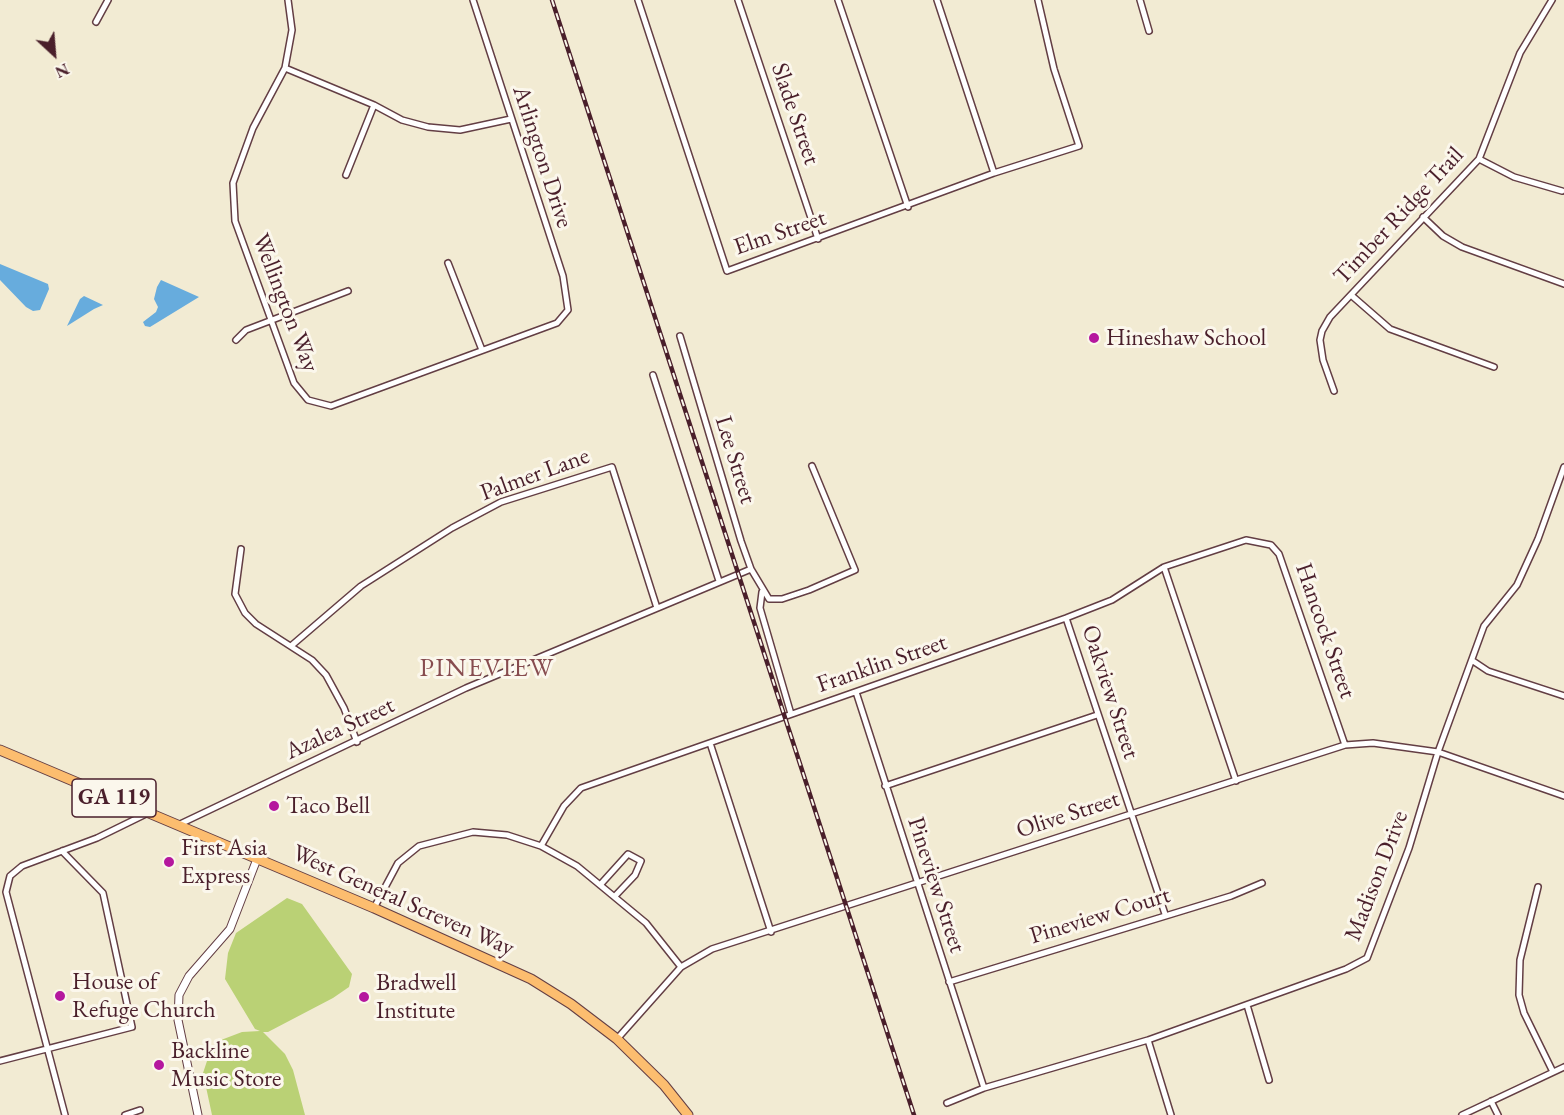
<!DOCTYPE html>
<html>
<head>
<meta charset="utf-8">
<style>
	body { margin:0 }
	#map { position:relative; width:1564px; height:1115px; overflow:hidden; background:#f2ebd3; font-family:"EB Garamond",serif }
	canvas { display:block }
	.north { position:absolute; left:24px; top:24px; width:60px; height:60px; -webkit-text-stroke:4px #fbf7ec; paint-order:stroke; rotate:154deg; font-size:16px; font-weight:700; line-height:24px; text-align:center; color:#4a1f2b }
	.north::after { content:''; display:block; margin:auto; width:21px; height:27px; background:#4a1f2b; clip-path:polygon(50% 0,100% 100%,50% 72%,0 100%) }
</style>
</head>
<body>
<div id="map">
<canvas width="1564" height="1115"></canvas>
<div class="north">N</div>
</div>
<script>
const c = document.querySelector('canvas').getContext('2d');
c.lineJoin = 'round';
function paint(path, color) {
  c.fillStyle = color;
  c.fill(path, 'evenodd');
}
function poly(rows) {
  const path = new Path2D();
  for (const r of rows) {
    path.moveTo(r[0], r[1]);
    for (let i = 2; i < r.length; i += 2) path.lineTo(r[i], r[i + 1]);
  }
  return path;
}
function trace(path, color, width, dash) {
  c.strokeStyle = color;
  c.lineWidth = width;
  c.lineCap = dash ? 'butt' : 'round';
  c.setLineDash(dash || []);
  c.stroke(path);
}
function write(font, color, halo, rows, align = 'center') {
  c.font = font + ' "EB Garamond",serif';
  c.lineWidth = 6;
  c.setLineDash([]);
  c.textBaseline = 'middle';
  c.strokeStyle = halo;
  c.fillStyle = color;
  for (const [text, x, y, turn = 0] of rows) {
    c.save();
    c.translate(x, y);
    c.rotate((+turn || 0) * Math.PI / 180);
    c.textAlign = isNaN(turn) ? turn : align;
    if (halo) c.strokeText(text, 0, 0);
    c.fillText(text, 0, 0);
    c.restore();
  }
}
paint(poly([
	[287,898,302,904,352,974,349,987,333,998,268,1032,263,1032,285,1054,293,1070,305,1115,212,1115,203,1073,210,1052,221,1040,242,1032,260,1031,255,1029,225,979,228,953,236,933]
]), '#bad175');
paint(poly([
	[0,264,48,284,49,289,40,310,33,311,26,307,0,280],
	[161,280,199,297,150,327,145,326,143,322,156,312,158,307,154,299,157,287],
	[84,296,103,305,94,309,67,326,80,299]
]), '#67acdd');
const minor = poly([
	[288,0,292,30,285,68,253,128,233,183,235,221,294,383,308,400,331,406,557,323,568,310,563,276,473,0],
	[638,0,727,271,994,173,1079,146,1054,69,1038,0],
	[738,0,818,239],
	[838,0,908,207],
	[937,0,994,173],
	[1140,0,1149,31],
	[96,22,108,0],
	[285,68,374,105,402,120,428,127,460,130,511,119],
	[1479,159,1514,177,1562,191],
	[346,175,374,105],
	[1423,217,1443,236,1462,247,1564,284],
	[448,263,482,350],
	[1351,295,1390,329,1494,367],
	[680,336,741,541,751,569,769,599,782,599,809,590,855,570,812,466],
	[236,340,246,330,348,291],
	[653,375,719,581],
	[1334,391,1323,360,1320,340,1322,331,1330,317,1479,159,1520,53,1552,0],
	[241,549,235,594,245,613,256,624,312,660,326,675,344,708,357,742],
	[1164,567,1236,781],
	[762,592,760,608,791,714],
	[1066,618,1165,914],
	[291,646,361,586,452,528,501,502,612,467,657,608],
	[1473,661,1488,671,1564,696],
	[856,692,984,1088],
	[710,743,771,932],
	[885,786,1097,715],
	[178,825,466,688,751,569],
	[541,846,564,806,581,788,1066,618,1112,600,1164,567,1246,540,1271,545,1279,554,1345,745],
	[600,885,628,854,641,861,635,875,616,895],
	[1538,887,1520,960,1519,995,1524,1013,1553,1072],
	[374,908,398,863,419,846,473,832,507,835,541,846,577,866,646,923,681,967],
	[949,982,1231,896,1262,883],
	[1247,1005,1269,1080],
	[617,1039,681,967,712,949,1345,745,1373,743,1438,752,1564,796],
	[1148,1040,1171,1115],
	[0,1061,132,1027,103,893,62,851],
	[1491,1101,1498,1115],
	[947,1103,984,1088,1148,1040,1346,969,1367,958,1409,848,1438,752,1484,626,1517,585,1538,539,1564,467],
	[65,1115,6,892,10,876,22,866,97,838,148,813],
	[125,1115,140,1110],
	[1462,1115,1564,1067]
]);
const tertiary = poly([
	[198,1115,178,1020,179,995,189,976,230,929,257,859]
]);
const primary = poly([
	[0,750,374,908,531,979,571,1004,617,1039,664,1085,688,1115]
]);
trace(minor, '#633e44', 8);
trace(tertiary, '#633e44', 9);
trace(primary, '#633e44', 11);
trace(minor, '#fff', 5);
trace(tertiary, '#fff', 7);
trace(primary, '#fcbd6f', 9);
const rail = poly([
	[552,0,914,1115]
]);
trace(rail, '#4a1f2b', 4.5);
trace(rail, '#fbf7ec', 2, [7]);
for (const [x, y, r, color] of [
	[1094,338,6,"#b5179e"],
	[274,806,6,"#b5179e"],
	[169,862,6,"#b5179e"],
	[60,996,6,"#b5179e"],
	[364,997,6,"#b5179e"],
	[159,1065,6,"#b5179e"]
]) {
  const dot = new Path2D();
  dot.arc(x, y, r, 0, 2 * Math.PI);
  c.fillStyle = color;
  c.fill(dot);
  trace(dot, '#fbf7ec', 2);
}
for (const [x, y, w] of [
	[114,798,84]
]) {
  const box = new Path2D();
  box.roundRect(x - w / 2, y - 19, w, 38, 4.5);
  c.fillStyle = '#fbf7ec';
  c.fill(box);
  trace(box, '#4a1f2b', 1.5);
}
write('bold 22px', '#4a1f2b', null, [
	["GA 119",114,798]
]);
write('24px', '#4a1f2b', '#fbf7ec', [
	["Slade Street",795,114,71],
	["Arlington Drive",542,157,72],
	["Timber Ridge Trail",1399,216,-47],
	["Elm Street",780,233,-19],
	["Wellington Way",285,303,69],
	["Lee Street",735,460,73],
	["Palmer Lane",535,475,-20],
	["Hancock Street",1325,631,71],
	["Franklin Street",882,664,-19],
	["Oakview Street",1110,692,72],
	["Azalea Street",340,729,-25],
	["Olive Street",1068,815,-18],
	["Madison Drive",1377,876,-69],
	["Pineview Street",936,885,72],
	["West General Screven Way",403,901,24],
	["Pineview Court",1100,916,-17]
]);
write('24px', '#4a1f2b', '#fbf7ec', [
	["Hineshaw School",1106,338],
	["Taco Bell",286,806],
	["First Asia",181,848],
	["Express",181,876],
	["House of",72,982],
	["Refuge Church",72,1010],
	["Bradwell",376,983],
	["Institute",376,1011],
	["Backline",171,1051],
	["Music Store",171,1079]
], 'left');
c.letterSpacing = '1.5px';
write('26px', '#874c4f', '#fbf7ec', [
	["PINEVIEW",487,669]
]);
c.letterSpacing = '0px';
</script>
</body>
</html>
